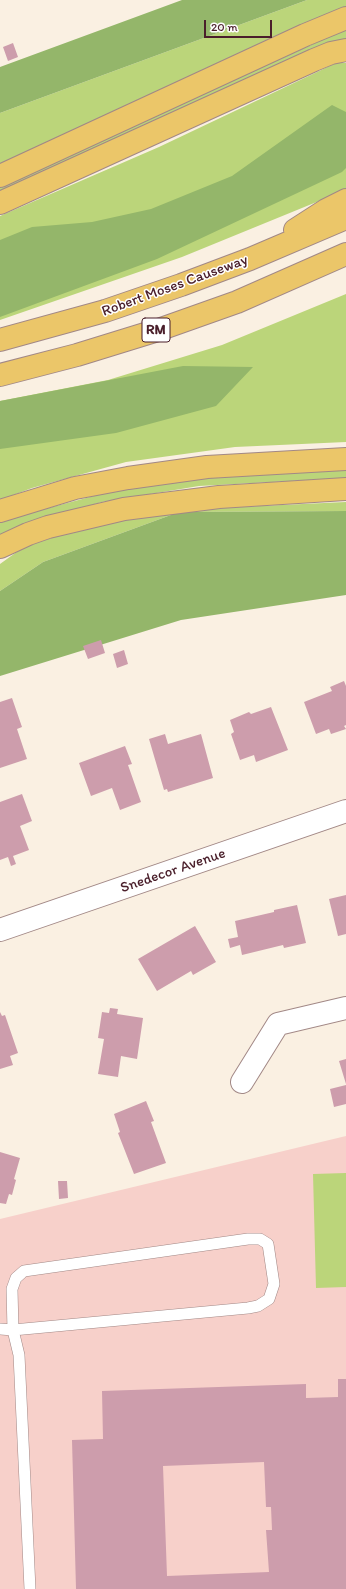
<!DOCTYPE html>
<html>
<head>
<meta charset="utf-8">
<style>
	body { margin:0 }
	#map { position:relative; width:346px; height:1589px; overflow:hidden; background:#faf0e2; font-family:Itim,sans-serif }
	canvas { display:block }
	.scale { position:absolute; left:204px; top:20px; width:68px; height:18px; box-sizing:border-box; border:2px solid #4a1f2b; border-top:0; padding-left:5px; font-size:12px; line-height:14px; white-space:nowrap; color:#4a1f2b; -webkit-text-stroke:3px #fff; paint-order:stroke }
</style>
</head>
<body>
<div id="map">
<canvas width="346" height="1589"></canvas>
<div class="scale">20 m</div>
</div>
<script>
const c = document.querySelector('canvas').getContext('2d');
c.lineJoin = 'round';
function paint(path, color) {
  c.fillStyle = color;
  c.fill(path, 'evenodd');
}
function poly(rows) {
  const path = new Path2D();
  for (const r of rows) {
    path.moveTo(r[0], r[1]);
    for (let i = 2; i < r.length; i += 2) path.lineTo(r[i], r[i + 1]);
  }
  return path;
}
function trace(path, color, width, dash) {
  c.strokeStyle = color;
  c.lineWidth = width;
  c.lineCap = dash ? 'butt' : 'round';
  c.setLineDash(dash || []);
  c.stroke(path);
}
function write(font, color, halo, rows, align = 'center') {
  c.font = font + ' Itim,sans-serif';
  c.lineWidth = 3;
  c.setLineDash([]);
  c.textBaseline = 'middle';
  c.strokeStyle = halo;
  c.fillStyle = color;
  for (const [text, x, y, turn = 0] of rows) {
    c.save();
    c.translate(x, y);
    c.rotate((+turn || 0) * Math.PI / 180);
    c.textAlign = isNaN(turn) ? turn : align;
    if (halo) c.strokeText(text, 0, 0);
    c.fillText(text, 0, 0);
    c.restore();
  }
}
paint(poly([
	[346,1136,346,1589,0,1589,0,1219]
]), '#f7d0ca');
paint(poly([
	[307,0,346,0,346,9,316,19,0,165,0,113],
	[346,29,346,40,0,194,0,187],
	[336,63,346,63,346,190,182,257,0,320,0,216,159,147],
	[346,294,346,442,235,447,126,462,32,488,0,500,0,401,108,380,222,345],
	[346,469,346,478,199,486,102,502,24,524,0,538,0,521,116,490,191,478],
	[346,502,346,511,179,512,43,562,0,591,0,564,25,546,97,524,174,510],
	[346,1173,346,1287,316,1288,313,1174]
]), '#bbd57a');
paint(poly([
	[182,0,307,0,0,113,0,67],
	[332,105,346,112,346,168,342,172,157,259,0,317,0,240,32,227,92,222,151,209,232,176],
	[183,366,253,367,216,406,116,433,0,449,0,401],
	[346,511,346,595,181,620,0,676,0,591,43,562,179,512]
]), '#94b66a');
paint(poly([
	[13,43,18,57,8,61,3,47],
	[101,640,105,653,88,659,83,646],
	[124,650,128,664,117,668,113,654],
	[344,681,346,686,346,725,344,726,346,729,331,734,329,729,316,734,304,702,332,691,330,687],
	[12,698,22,727,17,729,27,759,0,768,0,702],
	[271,707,288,750,256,762,254,755,240,760,231,734,234,732,230,720,249,712,251,714],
	[165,734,168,744,201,734,213,778,168,792,167,789,164,790,149,739],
	[125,746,132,764,128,765,141,802,120,810,112,788,91,796,79,763],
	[22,794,32,821,20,826,29,850,13,856,16,864,11,866,8,857,0,860,0,802],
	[346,895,346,934,338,936,329,899],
	[297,905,306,943,284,948,283,945,242,955,240,945,230,948,228,939,238,937,235,921,274,912,274,910],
	[195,926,216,962,193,975,191,971,157,991,138,959],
	[110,1008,118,1009,117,1014,143,1018,137,1059,121,1056,118,1077,98,1074,104,1039,98,1038,102,1012,109,1013],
	[0,1012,2,1016,5,1015,18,1053,10,1056,13,1065,0,1069],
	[346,1059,346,1084,339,1061],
	[346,1085,346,1104,334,1107,330,1089],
	[146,1101,154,1121,151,1122,166,1163,134,1174,118,1133,120,1132,114,1114],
	[0,1152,20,1158,14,1179,16,1180,12,1195,9,1194,6,1204,0,1203],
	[58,1181,67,1181,68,1198,59,1199],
	[338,1379,346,1379,346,1589,76,1589,72,1440,103,1439,102,1391,306,1384,306,1398,338,1397],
	[264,1462,266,1507,271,1507,272,1530,266,1530,269,1572,167,1576,163,1466]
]), '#cd9dac');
const lane = poly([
	[248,1239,260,1239,268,1244,274,1284,269,1299,258,1306,248,1308,13,1330,12,1289,16,1278,24,1271,248,1239],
	[0,1329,13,1330,19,1355,30,1589]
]);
const street = poly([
	[0,930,346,811],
	[242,1082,278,1024,346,1008]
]);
const highway = poly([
	[0,176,305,35,346,18],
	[0,203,314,60,331,53,346,50],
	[295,230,326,210,346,200],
	[0,340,105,311,181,285,250,259,346,218],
	[0,375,77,355,158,330,237,302,346,254],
	[0,511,75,488,128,478,207,467,346,459],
	[0,547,28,534,48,527,124,509,219,497,346,489]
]);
trace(lane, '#a28886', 12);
trace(street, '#a28886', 24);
trace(highway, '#a28886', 24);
trace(lane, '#fff', 11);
trace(street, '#fff', 22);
trace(highway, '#ebc669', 22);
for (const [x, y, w] of [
	[156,330,28]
]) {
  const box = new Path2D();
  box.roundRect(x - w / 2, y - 12, w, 24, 3);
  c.fillStyle = '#fff';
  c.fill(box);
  trace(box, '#4a1f2b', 1);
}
write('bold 14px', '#4a1f2b', null, [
	["RM",156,330]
]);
write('15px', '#4a1f2b', '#fff', [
	["Robert Moses Causeway",175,286,-20],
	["Snedecor Avenue",173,871,-19]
]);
</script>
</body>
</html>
